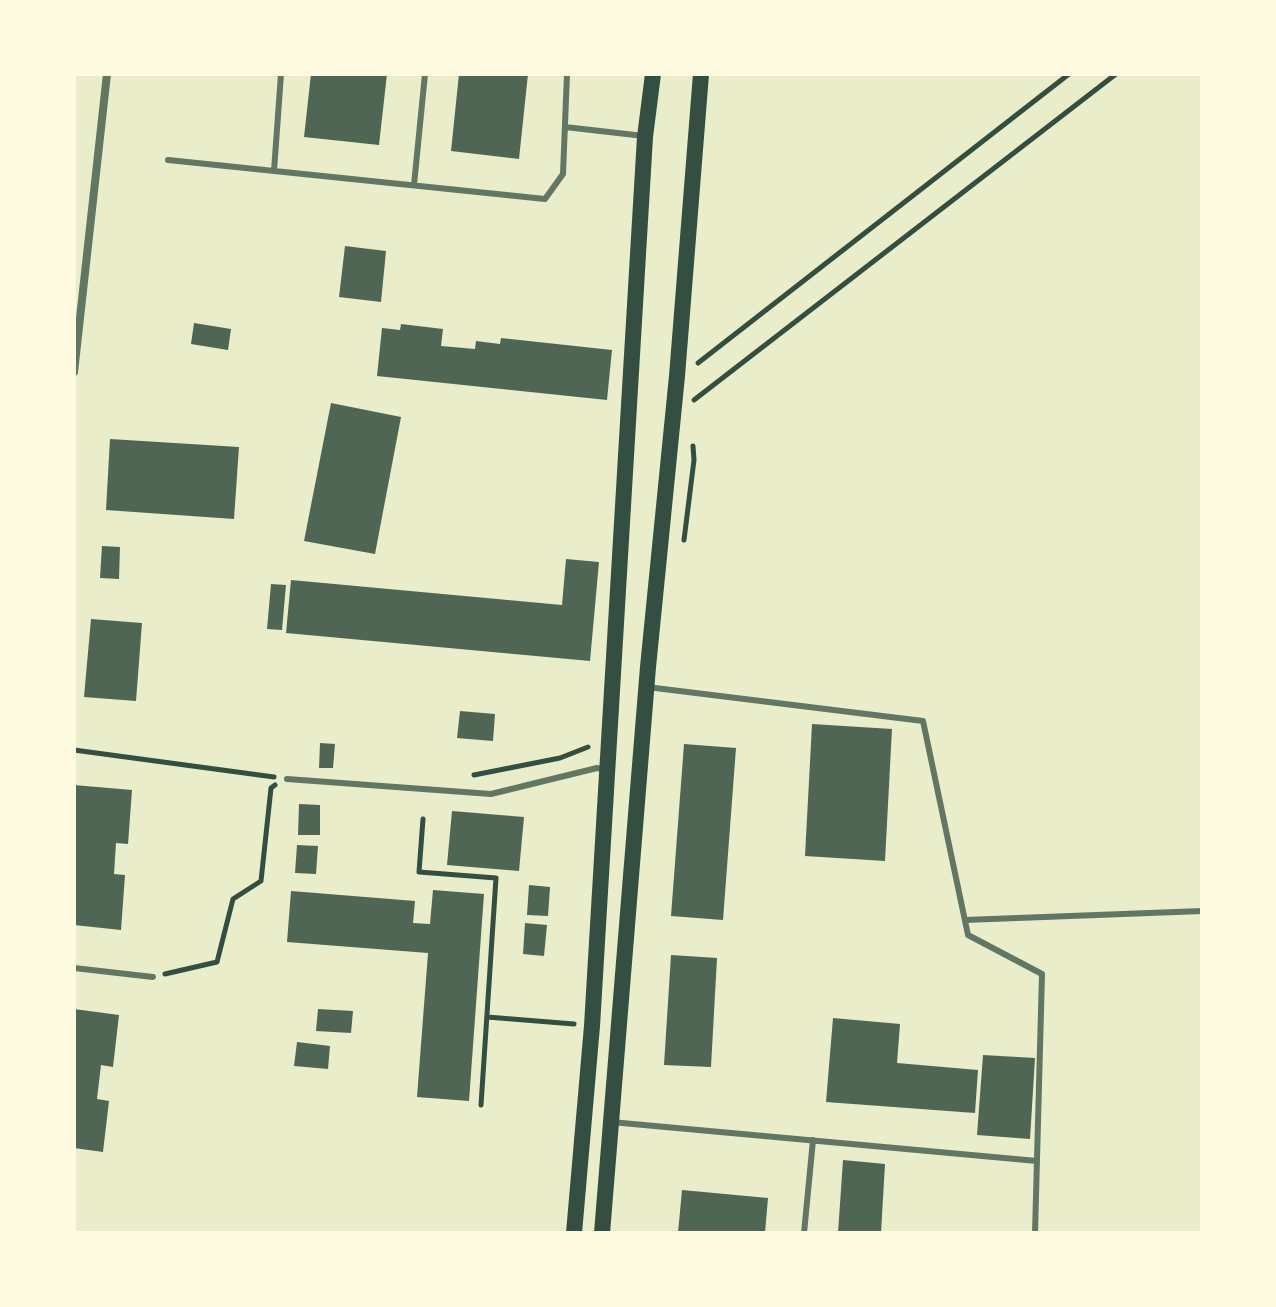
<!DOCTYPE html>
<html>
<head>
<meta charset="utf-8">
<style>
	body { margin:0 }
	#map { position:relative; width:1276px; height:1307px; overflow:hidden; background:#e9edc9; font-family:"Source Serif 4",serif }
	canvas { display:block }
	.frame { position:absolute; inset:0; border:76px solid #fefae0; pointer-events:none }
</style>
</head>
<body>
<div id="map">
<canvas width="1276" height="1307"></canvas>
<div class="frame"></div>
</div>
<script>
const c = document.querySelector('canvas').getContext('2d');
c.lineJoin = 'round';
function paint(path, color) {
  c.fillStyle = color;
  c.fill(path, 'evenodd');
}
function poly(rows) {
  const path = new Path2D();
  for (const r of rows) {
    path.moveTo(r[0], r[1]);
    for (let i = 2; i < r.length; i += 2) path.lineTo(r[i], r[i + 1]);
  }
  return path;
}
function trace(path, color, width, dash) {
  c.strokeStyle = color;
  c.lineWidth = width;
  c.lineCap = dash ? 'butt' : 'round';
  c.setLineDash(dash || []);
  c.stroke(path);
}
paint(poly([
	[311,74,387,74,379,145,304,137],
	[459,74,528,74,519,159,451,151],
	[345,246,386,251,381,302,339,297],
	[194,323,231,329,228,350,191,344],
	[401,324,443,329,441,346,475,349,476,341,500,344,501,338,612,350,607,400,377,376,382,328,400,330],
	[331,403,401,417,375,554,304,541],
	[110,439,239,447,234,519,106,510],
	[102,546,120,547,119,579,100,578],
	[566,559,599,562,590,661,286,633,291,580,562,605],
	[271,584,286,585,282,630,267,629],
	[91,619,142,623,136,701,84,697],
	[460,711,495,714,493,741,457,738],
	[812,724,892,729,885,861,805,856],
	[320,743,335,744,333,768,319,768],
	[684,744,736,748,723,920,671,916],
	[74,785,132,790,128,844,116,843,114,874,125,875,121,930,74,925],
	[299,804,320,805,320,835,298,835],
	[452,811,524,817,519,871,447,865],
	[297,845,318,846,316,874,295,873],
	[529,885,550,887,548,916,527,915],
	[433,890,484,894,469,1101,417,1097,428,953,287,942,291,891,415,901,413,923,430,924],
	[525,923,547,925,544,956,523,954],
	[671,955,717,958,711,1067,664,1065],
	[74,1009,119,1015,113,1067,101,1065,97,1099,109,1101,103,1152,74,1148],
	[318,1009,353,1011,351,1033,316,1031],
	[833,1018,900,1024,897,1063,978,1070,975,1113,826,1102],
	[297,1042,330,1046,328,1069,294,1066],
	[983,1055,1035,1058,1030,1139,977,1135],
	[843,1160,885,1164,881,1233,838,1233],
	[682,1190,768,1198,765,1233,678,1233]
]), '#4f6655');
trace(poly([
	[698,363,1069,74],
	[694,400,1116,74],
	[684,540,694,460,693,446],
	[74,750,274,777],
	[474,775,560,758,588,747],
	[423,819,419,872,496,878,481,1105],
	[165,974,217,962,233,899,261,881,271,788,275,785],
	[487,1017,574,1024]
]), '#344e41', 5);
trace(poly([
	[565,127,644,136],
	[168,160,545,199,563,174,567,74],
	[274,171,281,74],
	[414,185,425,74],
	[647,687,923,721,968,935,1042,974,1035,1233],
	[287,779,491,794,597,768,604,769],
	[965,920,1202,911],
	[74,968,153,977],
	[611,1122,1037,1161],
	[804,1233,813,1140]
]), '#617663', 6);
trace(poly([
	[74,372,107,74]
]), '#617663', 8);
trace(poly([
	[574,1233,592,1026,645,137,653,74],
	[602,1233,648,667,677,376,701,74]
]), '#344e41', 16);
</script>
</body>
</html>
